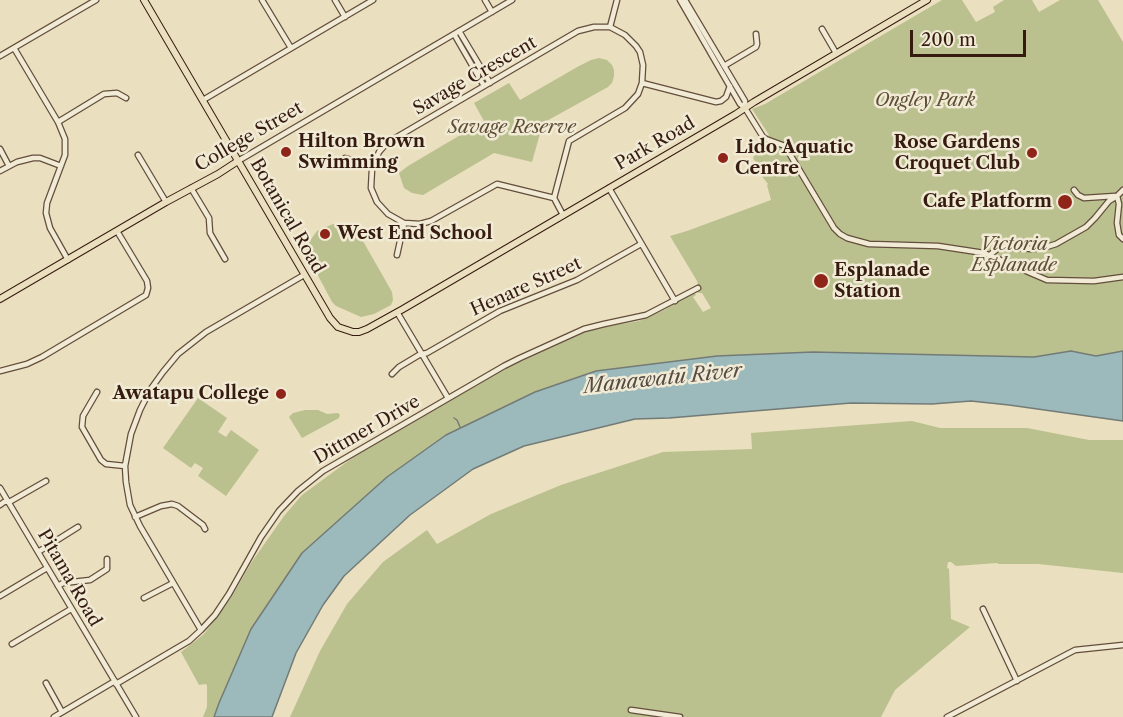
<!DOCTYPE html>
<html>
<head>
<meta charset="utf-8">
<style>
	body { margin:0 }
	#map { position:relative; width:1123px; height:717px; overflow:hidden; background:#eadfbe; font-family:"Libre Caslon Text",serif }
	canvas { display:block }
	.scale { position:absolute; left:910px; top:30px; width:116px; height:27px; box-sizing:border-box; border:3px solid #361c10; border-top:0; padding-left:8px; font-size:18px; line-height:21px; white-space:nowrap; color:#361c10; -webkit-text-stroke:4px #f1ead5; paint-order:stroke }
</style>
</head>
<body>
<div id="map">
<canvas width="1123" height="717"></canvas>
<div class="scale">200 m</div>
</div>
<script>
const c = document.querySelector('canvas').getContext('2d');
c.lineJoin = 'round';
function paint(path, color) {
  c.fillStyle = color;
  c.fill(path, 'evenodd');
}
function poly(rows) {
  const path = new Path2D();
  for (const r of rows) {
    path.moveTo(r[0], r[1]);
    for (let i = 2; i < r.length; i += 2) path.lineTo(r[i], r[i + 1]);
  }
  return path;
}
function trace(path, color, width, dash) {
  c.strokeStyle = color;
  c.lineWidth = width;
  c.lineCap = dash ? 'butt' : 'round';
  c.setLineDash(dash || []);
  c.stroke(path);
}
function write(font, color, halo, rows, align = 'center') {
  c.font = font + ' "Libre Caslon Text",serif';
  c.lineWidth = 5;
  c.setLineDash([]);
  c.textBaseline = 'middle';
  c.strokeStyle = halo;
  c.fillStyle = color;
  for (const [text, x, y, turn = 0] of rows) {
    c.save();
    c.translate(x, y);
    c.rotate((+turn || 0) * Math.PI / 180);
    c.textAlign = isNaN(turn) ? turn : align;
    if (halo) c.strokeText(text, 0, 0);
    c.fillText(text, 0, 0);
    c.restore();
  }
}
paint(poly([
	[942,0,962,0,976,22,995,12,993,7,1004,0,1032,0,1039,12,1060,0,1098,0,1123,42,1123,351,1096,356,1071,351,1034,357,813,352,717,356,596,371,535,392,446,435,387,477,302,553,251,629,219,703,214,717,203,717,207,707,207,686,206,684,199,685,181,652,204,634,231,598,251,563,284,516,302,495,355,456,511,366,585,332,604,327,639,321,648,317,664,310,694,292,696,295,693,297,703,312,711,308,702,293,699,293,697,292,699,287,697,281,670,236,687,231,771,200,767,185,768,184,761,175,762,173,758,169,759,168,755,164,756,163,753,158,758,150,754,143,769,135,752,109,765,104],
	[599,58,607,60,612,65,614,70,614,76,612,83,608,87,543,123,532,162,494,153,423,195,412,193,404,188,399,173,408,166,484,121,474,103,509,83,520,100,579,66,591,60],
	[333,224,355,227,392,292,393,300,391,305,374,314,361,317,336,306,332,302,304,249,317,231],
	[198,398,227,418,218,432,226,437,231,430,259,450,226,496,198,476,203,468,195,463,191,468,163,448],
	[305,410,318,410,327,414,338,413,340,415,339,418,302,438,289,417,293,413],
	[912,421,940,428,1027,428,1089,440,1123,440,1123,573,1038,564,999,564,997,563,956,566,951,562,948,562,947,568,949,569,951,619,970,627,895,690,881,717,290,717,320,651,347,604,383,562,427,530,437,544,491,514,561,485,663,452,752,449,751,433]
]), '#bac18f');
const water = poly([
	[1071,351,1096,356,1123,351,1123,421,1009,405,971,401,932,404,851,403,669,418,635,419,524,446,473,469,410,515,344,576,323,605,296,653,272,717,214,717,219,703,251,629,302,553,387,477,446,435,535,392,596,371,717,356,813,352,1034,357,1071,351]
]);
paint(water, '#9cbabc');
trace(water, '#737b77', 1.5);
trace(poly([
	[454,418,457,420,460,427]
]), '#737b77', 1.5);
const minor = poly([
	[262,0,291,48],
	[335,0,345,17],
	[485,0,492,12],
	[680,0,740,104,745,108,763,137,766,139,785,146,834,228,840,234,847,238,869,244,938,246,984,253,1047,280,1094,281,1123,277],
	[685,0,745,101,745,108],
	[610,27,617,0],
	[822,29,836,53],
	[459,31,490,83],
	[454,34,484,86],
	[14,48,58,122,65,139,65,155,47,203,46,213,50,228,68,260],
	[0,56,96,0],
	[724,66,756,47,757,44,756,34],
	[642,83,716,102,721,101,726,97,730,86],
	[203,100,373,0],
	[58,122,104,94,117,93,126,98],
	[0,149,9,166],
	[138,155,166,202],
	[345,158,372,166],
	[238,161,512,0],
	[0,171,17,162,33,158,40,158,61,166],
	[191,188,209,218,210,233,225,259],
	[609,188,675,301],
	[1074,190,1078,195,1084,198,1115,196],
	[1123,190,1117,196,1119,204,1117,223,1119,235,1123,239],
	[554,198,569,141,625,108,638,94,642,83,643,65,640,52,636,46,625,35,610,27,594,27,578,31,397,137,386,144,379,152,372,169,371,188,377,202,388,214,404,223,420,224,431,221,497,184,554,198,563,215],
	[397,255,404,223],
	[990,255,997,249,1002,247,1032,249,1043,248,1056,244,1086,227,1095,218,1109,201,1117,196],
	[397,312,448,398],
	[0,371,27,364,42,357,146,295,148,288,147,281,117,231],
	[392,374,399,367,419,355,427,353,500,311,577,280,641,244],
	[97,392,83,416,82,427,101,460,106,464,125,466],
	[0,488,136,717],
	[0,505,4,502,11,501,46,481],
	[135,517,161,506,172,504,178,506,203,525,205,529],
	[38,552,78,527],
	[58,586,63,583,90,580,107,569,107,559],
	[0,596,47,568],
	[144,598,173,583],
	[983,609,1017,681],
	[201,630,140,526,130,505,126,482,125,466,131,434,140,410,150,390,163,372,178,354,206,332,304,275],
	[12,644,71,609],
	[46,683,62,712],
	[116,684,177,648,189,641,201,630,215,615,229,594,261,537,279,511,298,491,323,471,504,366,520,358,584,329,604,324,646,315,698,288],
	[631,710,680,717],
	[54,717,115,681],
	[947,717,1075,650,1123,645]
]);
const major = poly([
	[144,0,330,318,338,327,353,332,359,332,367,329,403,309,736,114,754,102,927,0],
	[0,299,166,202,218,174,238,161]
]);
trace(minor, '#634d3c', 7);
trace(major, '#361c10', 8);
trace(minor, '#f1ead5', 4.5);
trace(major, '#eadfbe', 6);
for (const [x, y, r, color] of [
	[286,152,6,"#8f2418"],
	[1032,153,6,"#8f2418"],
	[723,158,6,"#8f2418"],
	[1065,202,8,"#8f2418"],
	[325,234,6,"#8f2418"],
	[821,281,8,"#8f2418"],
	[281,394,6,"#8f2418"]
]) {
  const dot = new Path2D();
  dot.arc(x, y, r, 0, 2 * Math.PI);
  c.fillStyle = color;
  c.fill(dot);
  trace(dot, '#f1ead5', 2);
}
write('18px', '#361c10', '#f1ead5', [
	["Savage Crescent",475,76,-30],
	["College Street",249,137,-30],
	["Park Road",655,144,-30],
	["Botanical Road",287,216,60],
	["Henare Street",526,287,-24],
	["Dittmer Drive",367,430,-30],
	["Pitama Road",69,578,60]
]);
write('italic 18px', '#5e4e36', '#f1ead5', [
	["Ongley Park",925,101],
	["Savage Reserve",512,128],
	["Victoria",1014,245],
	["Esplanade",1014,266]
]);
write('bold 18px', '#361c10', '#f1ead5', [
	["Hilton Brown",298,142],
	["Swimming",298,163],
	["Rose Gardens",1020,143,"right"],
	["Croquet Club",1020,164,"right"],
	["Lido Aquatic",735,148],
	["Centre",735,169],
	["Cafe Platform",1052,202,"right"],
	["West End School",337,234],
	["Esplanade",834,271],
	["Station",834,292],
	["Awatapu College",269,394,"right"]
], 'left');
write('italic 20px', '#554b44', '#f1ead5', [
	["Manawatū River",663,379,-6]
]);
</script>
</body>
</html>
